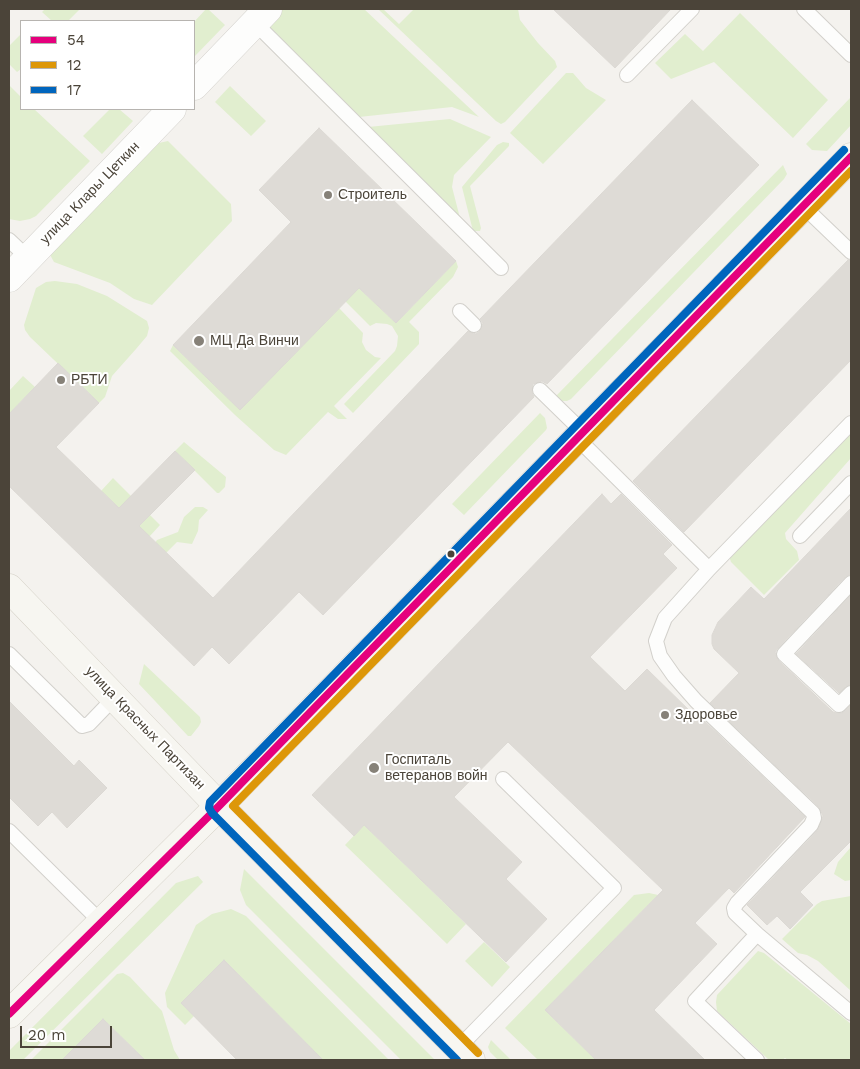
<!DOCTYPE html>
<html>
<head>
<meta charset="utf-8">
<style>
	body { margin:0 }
	#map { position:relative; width:860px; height:1069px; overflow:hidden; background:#f4f2ee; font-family:"Work Sans",sans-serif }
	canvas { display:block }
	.frame { position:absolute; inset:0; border:10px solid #4b4439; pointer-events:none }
	.legend { position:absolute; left:20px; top:20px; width:175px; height:90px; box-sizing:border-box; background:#fff; border:1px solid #b7b4b0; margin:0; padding:6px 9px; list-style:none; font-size:15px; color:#4b4439 }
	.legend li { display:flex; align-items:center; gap:10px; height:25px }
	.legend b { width:25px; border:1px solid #b7b4b0 }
	.scale { position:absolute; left:20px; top:1026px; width:92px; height:22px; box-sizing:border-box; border:2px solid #4b4439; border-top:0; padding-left:6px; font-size:15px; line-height:18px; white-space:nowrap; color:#4b4439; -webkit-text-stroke:4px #fff; paint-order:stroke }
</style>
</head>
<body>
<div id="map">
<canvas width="860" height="1069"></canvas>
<div class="frame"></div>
<ul class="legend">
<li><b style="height:6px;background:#e5007d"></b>54</li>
<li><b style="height:6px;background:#dd9709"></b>12</li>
<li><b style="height:6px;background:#0065bd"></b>17</li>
</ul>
<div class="scale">20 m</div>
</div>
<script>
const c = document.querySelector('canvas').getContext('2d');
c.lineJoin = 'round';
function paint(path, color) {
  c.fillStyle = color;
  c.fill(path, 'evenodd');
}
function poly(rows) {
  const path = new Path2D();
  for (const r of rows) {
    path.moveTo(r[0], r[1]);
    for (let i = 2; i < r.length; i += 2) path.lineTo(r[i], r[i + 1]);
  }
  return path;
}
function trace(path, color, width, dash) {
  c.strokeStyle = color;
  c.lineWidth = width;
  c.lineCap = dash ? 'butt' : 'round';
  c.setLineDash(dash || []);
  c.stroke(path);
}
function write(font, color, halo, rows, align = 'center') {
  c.font = font + ' "Work Sans",sans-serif';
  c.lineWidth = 4;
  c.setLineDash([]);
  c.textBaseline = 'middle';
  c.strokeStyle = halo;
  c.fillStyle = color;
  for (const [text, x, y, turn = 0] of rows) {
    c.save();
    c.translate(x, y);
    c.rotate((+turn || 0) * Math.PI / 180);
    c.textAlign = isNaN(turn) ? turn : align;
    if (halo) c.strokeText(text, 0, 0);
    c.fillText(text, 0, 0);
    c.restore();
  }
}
paint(poly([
	[45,9,80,9,68,21,52,21,42,12],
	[206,9,208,9,225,25,194,57,194,22],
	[282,9,364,9,479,117,452,107,359,117,266,24],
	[378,9,383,9,399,24,414,9,518,9,520,20,538,43,555,61,557,67,505,122,501,124,496,121],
	[740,13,828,100,793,138,714,62,671,79,655,63,685,34,703,51],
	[21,34,21,69,17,72,9,64,9,46],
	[566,73,573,73,586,88,606,100,543,164,510,133],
	[9,85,21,97,21,109,34,109,90,161,36,216,30,219,20,221,9,219],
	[230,86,266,121,251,136,215,102],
	[851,97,851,125,827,151,812,150,806,144],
	[110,109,119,109,133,121,102,154,83,136],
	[450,119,491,137,454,175,452,187,460,218,368,127],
	[168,141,231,204,232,221,152,305,134,299,110,283,54,262,49,253,159,143],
	[503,142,509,143,509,146,470,186,481,228,480,231,473,231,462,187,497,145],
	[783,165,787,174,784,179,571,399,567,401,559,401,555,397],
	[456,261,458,267,453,277,409,322,419,332,419,344,353,413,344,404,395,351,397,346,398,336,392,326,387,324,376,323,370,326,345,301,358,287,396,323],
	[55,281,77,284,107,296,147,321,149,328,147,336,136,349,112,376,105,397,99,403,30,337,25,330,24,325,36,288,46,282],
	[339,308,363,333,362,342,366,350,375,357,381,358,334,406,347,419,338,419,328,412,286,455,274,450,235,415,170,351,173,345,240,409],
	[23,376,35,387,9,414,9,391],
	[540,413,545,418,547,428,546,430,464,515,452,504],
	[851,430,851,458,785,533,786,539,797,551,799,560,764,595,731,562,729,556],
	[184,442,226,477,225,487,219,493,217,493,175,451],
	[113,478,160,525,149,537,101,491],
	[195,507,203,507,208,510,199,520,198,531,192,544,177,542,166,553,155,543,157,540,178,532,184,517],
	[144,664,200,717,201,722,199,726,191,736,188,736,139,684],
	[364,825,466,924,447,944,345,845],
	[851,847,851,880,845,881,834,874,838,862],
	[244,869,435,1060,401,1060,246,905,240,890],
	[198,876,203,882,23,1060,9,1060,9,1051,176,883],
	[649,893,658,895,545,1010,596,1060,538,1060,505,1028,634,895],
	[851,896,851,991,818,961,807,955,798,953,782,939,817,904,822,901],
	[231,909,246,916,389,1060,323,1060,224,960,181,1003,194,1016,185,1025,167,1007,165,993,196,925,212,914],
	[484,942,510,967,492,987,465,961],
	[758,951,764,953,851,1024,851,1060,788,1060,785,1058,782,1060,769,1060,717,1011,716,1002,717,995],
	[123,973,130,977,162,1011,174,1050,180,1060,145,1060,103,1019,62,1060,31,1060,117,974],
	[491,1040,511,1060,498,1060,490,1052,488,1047]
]), '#e1eecf');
const building = poly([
	[553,9,671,9,615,68,553,9],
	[692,100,759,165,547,384,542,381,533,384,532,392,534,397,323,615,299,592,229,664,212,647,194,666,9,486,9,414,58,363,99,403,56,447,119,508,175,451,195,470,139,526,213,598,468,331,476,334,480,331,483,323,480,319,692,100],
	[319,128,456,261,396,323,359,288,240,410,173,345,291,222,259,190,319,128],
	[848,260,851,261,851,360,684,532,633,481,848,260],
	[602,494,611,504,621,494,672,545,663,554,677,568,590,657,625,691,647,669,696,717,698,715,805,817,734,893,729,888,695,923,717,944,654,1010,705,1060,596,1060,545,1010,663,890,508,742,454,797,522,862,506,879,547,919,506,962,364,825,354,836,312,795,602,494],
	[851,508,851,574,845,577,778,648,775,652,778,660,833,712,842,713,851,705,851,841,800,892,813,905,790,929,777,916,767,925,747,905,817,831,823,816,819,807,710,703,739,673,714,649,712,644,712,635,718,622,751,587,764,599,851,508],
	[851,595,851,684,845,687,839,693,796,654,851,595],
	[9,701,74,766,79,760,107,788,67,828,52,812,38,826,9,797,9,701],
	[224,960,323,1060,237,1060,181,1003,224,960],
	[103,1019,145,1060,62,1060,103,1019]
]);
paint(building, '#dedbd6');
trace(building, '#dcd9d4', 1);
const lane = poly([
	[804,9,851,55],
	[255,23,501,268],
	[627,75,692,9],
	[803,206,851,252],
	[9,240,28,258],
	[460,311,474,325],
	[540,390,583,432],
	[851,423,709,569,665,618,656,641,660,656,674,676,696,701,813,813,814,818,811,825,737,903,734,908,735,913,757,934,851,1013],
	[577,438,709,569],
	[800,536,851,483],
	[851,583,784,654,839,705,851,693],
	[9,654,82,726,89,724,115,697],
	[9,831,102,923],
	[458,1048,614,888,503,779],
	[757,1060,695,1001,757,934]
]);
const street = poly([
	[194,86,268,9],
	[9,278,172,109]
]);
const secondary = poly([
	[9,588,219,806,471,1060],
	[9,1014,219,806,851,157]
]);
trace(lane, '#d2d0cb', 16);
trace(street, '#d2d0cb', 29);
trace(secondary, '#d3cfc5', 29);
trace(lane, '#fdfdfc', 14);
trace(street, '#fdfdfc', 28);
trace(secondary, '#f7f6f1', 28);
trace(poly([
	[9,1014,219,806,851,157]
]), '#e5007d', 8);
trace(poly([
	[478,1053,233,806,851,171]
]), '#dd9709', 8);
trace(poly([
	[457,1060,212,813,209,808,210,802,844,150]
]), '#0065bd', 8);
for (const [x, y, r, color] of [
	[328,195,5,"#868178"],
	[199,341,6,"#868178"],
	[61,380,5,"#868178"],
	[451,554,4.5,"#4b4439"],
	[665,715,5,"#868178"],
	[374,768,6,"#868178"]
]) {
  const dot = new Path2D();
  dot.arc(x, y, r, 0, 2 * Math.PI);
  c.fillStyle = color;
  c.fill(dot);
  trace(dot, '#fff', 2);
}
write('14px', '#4b4439', '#fff', [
	["улица Клары Цеткин",90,193,-46],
	["улица Красных Партизан",145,728,46]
]);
write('14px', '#4b4439', '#fff', [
	["Строитель",338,195],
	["МЦ Да Винчи",210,341],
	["РБТИ",71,380],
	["Здоровье",675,715],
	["Госпиталь",385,760],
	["ветеранов войн",385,776]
], 'left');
</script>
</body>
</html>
